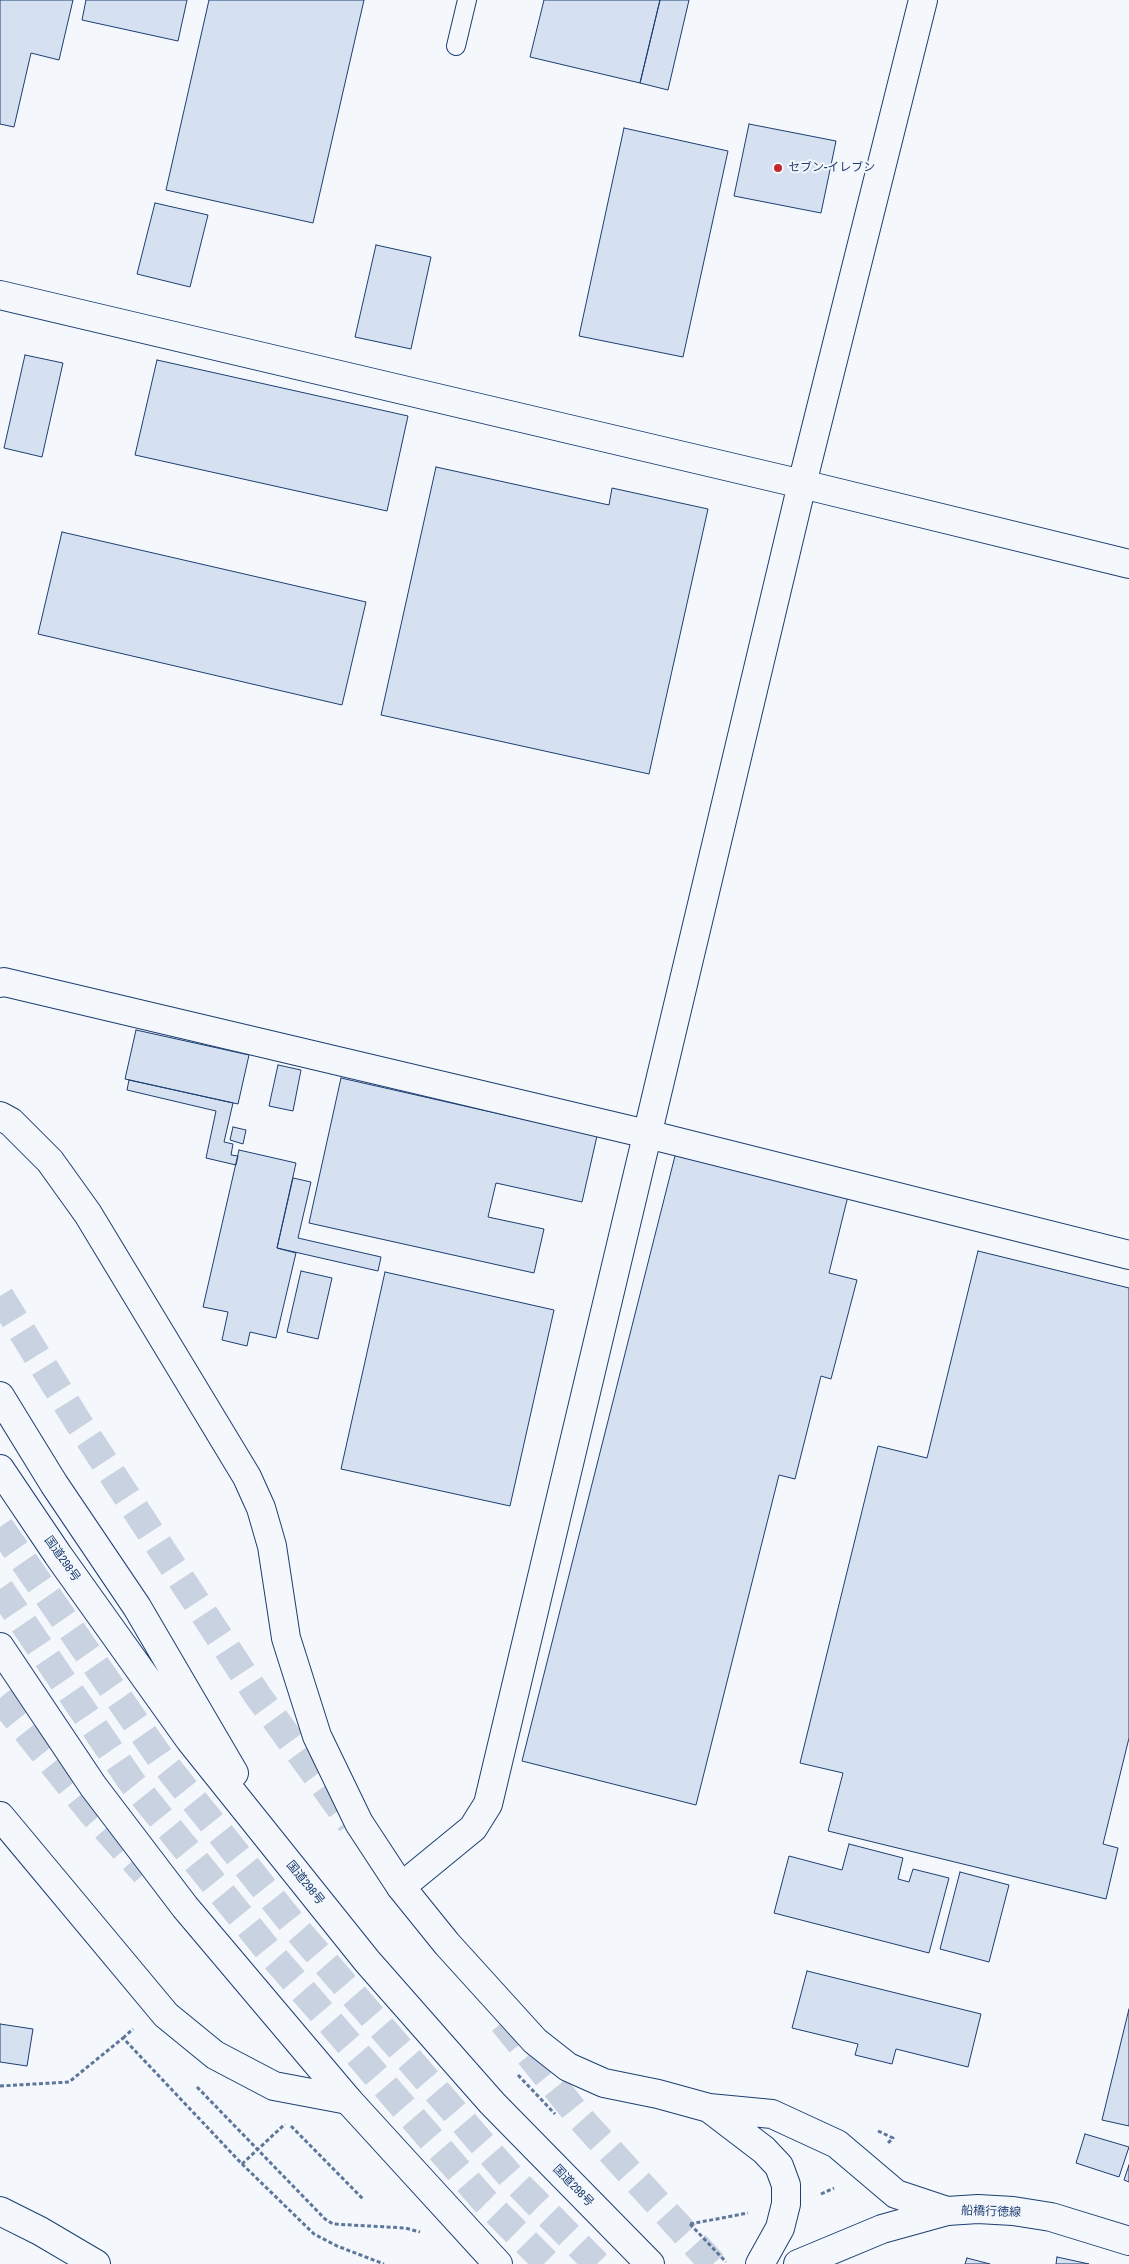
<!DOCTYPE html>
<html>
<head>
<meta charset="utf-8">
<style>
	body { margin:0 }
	canvas { display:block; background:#f4f7fb }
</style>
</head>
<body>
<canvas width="1129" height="2264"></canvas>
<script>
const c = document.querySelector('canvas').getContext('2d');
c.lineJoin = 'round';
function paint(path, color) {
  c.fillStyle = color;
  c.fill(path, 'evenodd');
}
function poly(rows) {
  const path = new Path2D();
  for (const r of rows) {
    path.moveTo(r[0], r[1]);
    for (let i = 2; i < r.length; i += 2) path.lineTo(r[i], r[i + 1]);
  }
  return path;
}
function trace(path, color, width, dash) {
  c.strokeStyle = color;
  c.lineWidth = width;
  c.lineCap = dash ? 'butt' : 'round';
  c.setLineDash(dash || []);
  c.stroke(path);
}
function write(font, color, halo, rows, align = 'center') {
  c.font = font + ' "Archivo Narrow","Noto Sans JP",sans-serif';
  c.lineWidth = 4;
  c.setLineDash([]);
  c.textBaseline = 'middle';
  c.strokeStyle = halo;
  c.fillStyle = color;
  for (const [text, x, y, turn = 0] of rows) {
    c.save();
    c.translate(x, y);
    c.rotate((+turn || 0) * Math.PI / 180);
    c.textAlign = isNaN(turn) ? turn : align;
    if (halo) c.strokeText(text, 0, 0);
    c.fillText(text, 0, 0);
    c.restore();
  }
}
const building = poly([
	[0,0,73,0,59,60,31,53,14,127,0,124,0,0],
	[86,0,187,0,178,41,82,20,86,0],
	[209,0,364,0,313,223,166,190,209,0],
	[544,0,660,0,640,83,530,57,544,0],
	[660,0,689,0,668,90,640,83,660,0],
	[749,124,836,141,821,213,734,196,749,124],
	[624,128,728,151,683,357,579,336,624,128],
	[155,203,208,215,190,287,137,274,155,203],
	[376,245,431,257,411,349,355,337,376,245],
	[25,355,63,363,42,457,4,448,25,355],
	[157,360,408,416,387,511,135,455,157,360],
	[436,467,609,505,612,488,708,509,649,774,381,715,436,467],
	[62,532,366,602,342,705,38,634,62,532],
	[136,1030,249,1055,238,1104,125,1079,136,1030],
	[278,1065,301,1070,293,1111,269,1106,278,1065],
	[341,1078,597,1136,582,1202,496,1183,488,1217,544,1229,534,1273,309,1223,341,1078],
	[129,1080,233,1103,224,1142,233,1144,231,1155,238,1156,236,1165,206,1158,216,1111,127,1090,129,1080],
	[233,1127,246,1130,243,1144,230,1140,233,1127],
	[239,1150,296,1163,277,1248,296,1253,276,1338,250,1332,247,1346,222,1340,228,1312,203,1307,239,1150],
	[676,1152,848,1196,829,1273,857,1280,831,1379,821,1376,795,1479,779,1475,696,1805,522,1761,676,1152],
	[293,1178,311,1182,298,1238,381,1257,378,1271,277,1248,293,1178],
	[978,1251,1129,1288,1129,1738,1103,1844,1118,1848,1106,1899,828,1831,843,1773,800,1763,878,1446,927,1458,978,1251],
	[301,1271,332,1278,318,1339,287,1332,301,1271],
	[385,1272,554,1310,510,1506,341,1469,385,1272],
	[849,1844,903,1858,898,1879,909,1882,913,1869,949,1878,929,1953,774,1913,789,1856,842,1870,849,1844],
	[960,1872,1009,1885,989,1962,940,1949,960,1872],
	[807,1971,981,2014,968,2067,896,2049,892,2064,855,2055,858,2044,792,2028,807,1971],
	[1129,2009,1129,2126,1102,2120,1129,2009],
	[0,2024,33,2029,27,2066,0,2062,0,2024],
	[1085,2134,1129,2147,1119,2177,1076,2163,1085,2134],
	[1129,2165,1129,2182,1124,2180,1129,2165],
	[1057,2257,1089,2264,1056,2264,1057,2257],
	[967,2258,990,2264,965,2264,967,2258]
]);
paint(building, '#d5e0f0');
trace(building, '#1d3f73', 1);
trace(poly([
	[0,1296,78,1422,258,1696,351,1823],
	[0,1527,161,1759,299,1932,511,2177,597,2264],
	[0,1589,131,1781,272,1955,483,2199,548,2264],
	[0,1698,92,1813,145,1873],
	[503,2022,581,2119,713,2264]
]), '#c9d2e0', 28, [28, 14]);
const service = poly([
	[456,46,467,0]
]);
const minor = poly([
	[0,295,802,484,1129,564],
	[0,983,4,982,647,1134,1129,1255],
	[0,1816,166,2015,215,2055,274,2086,348,2100],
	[401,1887,473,1828,488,1804,802,484,923,0]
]);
const tertiary = poly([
	[0,1116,11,1122,50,1161,88,1214,247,1477,261,1508,272,1546,286,1638,317,1736,359,1823,401,1887,447,1944,535,2041,568,2067,604,2083,658,2094,709,2108,772,2114,837,2144,896,2194,947,2211],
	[709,2108,764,2150,779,2166,786,2185,786,2204,780,2228,760,2264]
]);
const secondary = poly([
	[0,2211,40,2231,96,2264],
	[798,2264,882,2229,947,2211,978,2209,1013,2211,1051,2217,1129,2241]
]);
const trunk = poly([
	[0,1396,54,1484,137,1607,234,1773],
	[0,1469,58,1555,190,1740,367,1961,492,2103,650,2264],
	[0,1647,93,1786,185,1907,348,2100,498,2264]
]);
trace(service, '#1d3f73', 20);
trace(minor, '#1d3f73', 30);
trace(tertiary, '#1d3f73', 30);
trace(secondary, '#1d3f73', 30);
trace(trunk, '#1d3f73', 30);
trace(poly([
	[123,2038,133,2029],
	[518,2075,555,2114],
	[0,2086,69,2082,123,2038,242,2164,314,2234,337,2246,384,2264],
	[197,2087,325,2219,333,2224,405,2228,420,2232],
	[291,2126,364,2200],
	[878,2131,893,2138,888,2143],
	[242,2164,285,2124],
	[821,2194,834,2188],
	[690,2224,748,2213],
	[690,2224,726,2262]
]), '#5e769c', 3, [4, 2.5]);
trace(service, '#f4f7fb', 18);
trace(minor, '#f4f7fb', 28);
trace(tertiary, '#f4f7fb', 28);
trace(secondary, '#f4f7fb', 28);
trace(trunk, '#f4f7fb', 28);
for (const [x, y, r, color] of [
	[778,168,5,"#c62828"]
]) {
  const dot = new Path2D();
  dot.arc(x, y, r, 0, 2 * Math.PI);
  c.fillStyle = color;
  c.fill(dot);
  trace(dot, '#f4f7fb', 2);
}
write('12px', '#1d3f73', '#f4f7fb', [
	["セブン-イレブン",788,168]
], 'left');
write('12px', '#1d3f73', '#f4f7fb', [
	["国道298号",62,1559,55],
	["国道298号",305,1883,51],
	["国道298号",573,2186,46],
	["船橋行徳線",991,2212,2]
]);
</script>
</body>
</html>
